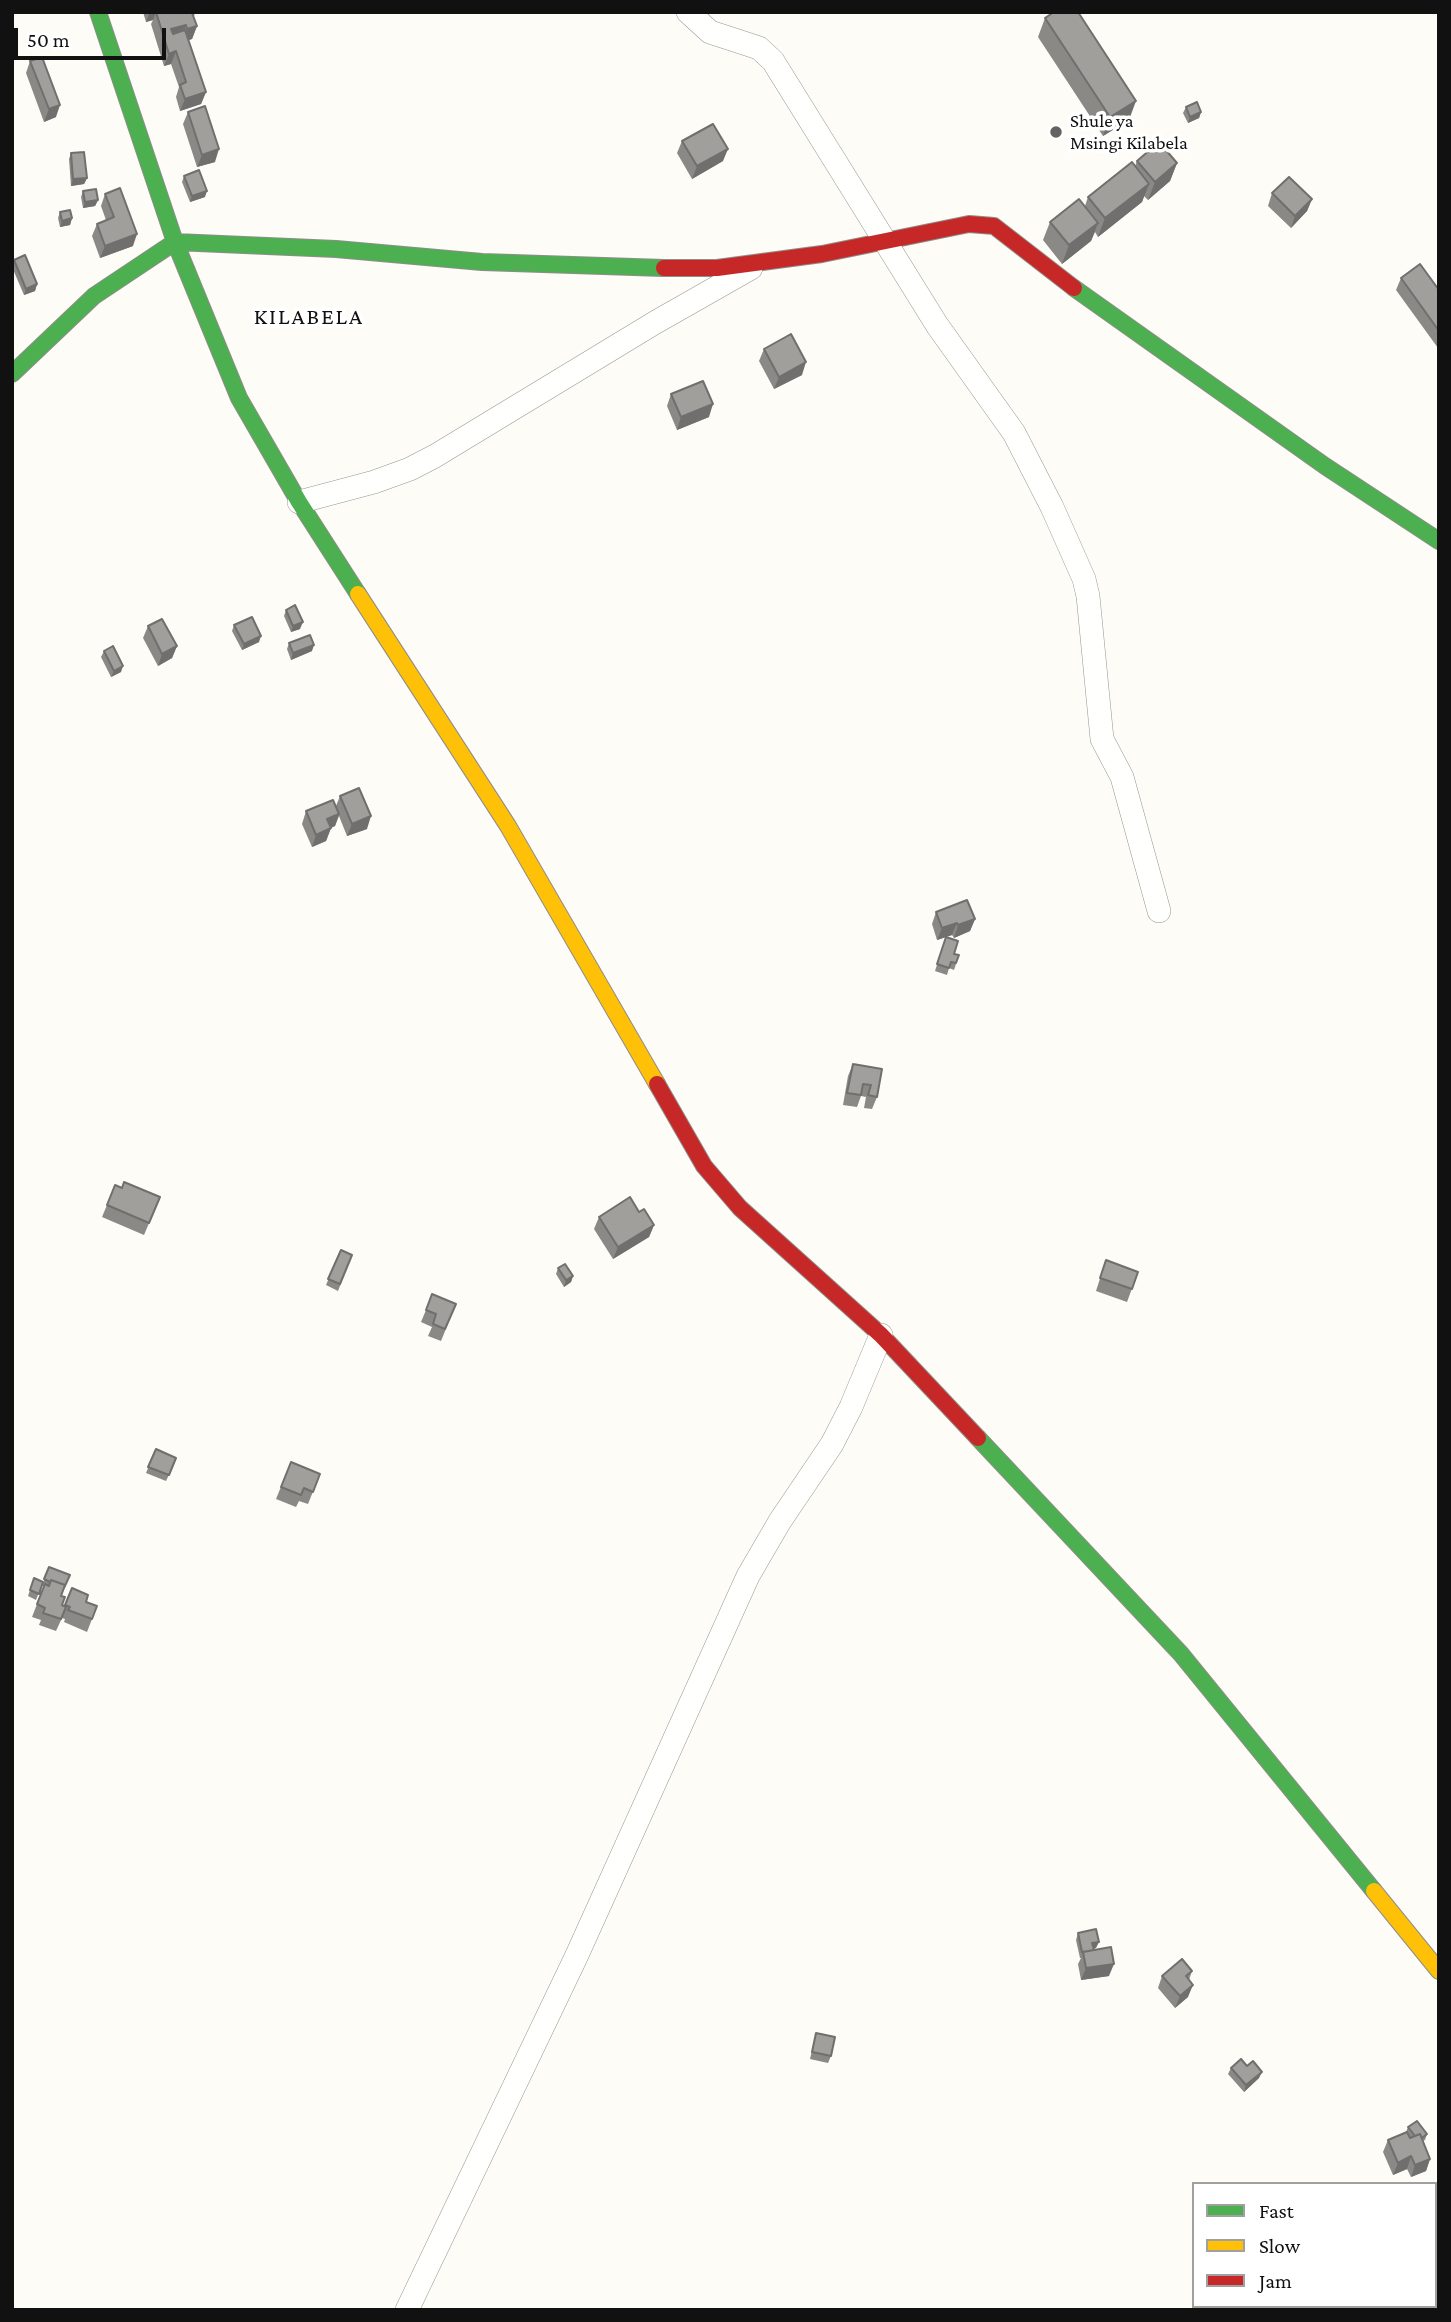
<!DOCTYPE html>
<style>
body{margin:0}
#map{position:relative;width:1451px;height:2322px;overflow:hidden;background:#fdfcf7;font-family:"Crimson Pro",serif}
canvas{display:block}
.frame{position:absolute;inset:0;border:14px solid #111;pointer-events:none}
.legend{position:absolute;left:1192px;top:2182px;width:245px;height:126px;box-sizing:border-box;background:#fff;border:2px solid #a0a0a0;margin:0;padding:9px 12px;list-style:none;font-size:21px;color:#111}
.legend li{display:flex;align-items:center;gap:14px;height:35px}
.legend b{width:35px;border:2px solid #a0a0a0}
.scale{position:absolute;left:14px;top:28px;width:152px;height:32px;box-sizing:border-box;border:4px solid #111;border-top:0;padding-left:9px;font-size:21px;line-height:24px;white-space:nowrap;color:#111;-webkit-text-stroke:5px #fff;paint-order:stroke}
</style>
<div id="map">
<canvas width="1451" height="2322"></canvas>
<div class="frame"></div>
<ul class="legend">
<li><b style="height:9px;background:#4caf50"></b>Fast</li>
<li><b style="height:9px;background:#ffc107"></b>Slow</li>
<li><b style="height:9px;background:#c62828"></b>Jam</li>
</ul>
<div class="scale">50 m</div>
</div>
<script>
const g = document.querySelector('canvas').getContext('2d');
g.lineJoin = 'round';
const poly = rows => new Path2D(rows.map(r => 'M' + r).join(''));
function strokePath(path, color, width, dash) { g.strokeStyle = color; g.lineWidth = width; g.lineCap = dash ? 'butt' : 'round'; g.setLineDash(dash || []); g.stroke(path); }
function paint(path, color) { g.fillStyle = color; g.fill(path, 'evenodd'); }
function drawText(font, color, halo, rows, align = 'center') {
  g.font = font + ' "Crimson Pro",serif'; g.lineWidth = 7; g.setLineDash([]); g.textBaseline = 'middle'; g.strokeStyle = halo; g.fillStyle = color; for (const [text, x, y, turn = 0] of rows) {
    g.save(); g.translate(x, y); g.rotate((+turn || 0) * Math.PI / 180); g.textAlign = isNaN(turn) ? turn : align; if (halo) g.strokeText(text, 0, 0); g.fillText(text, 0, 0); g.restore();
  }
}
const street = poly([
 [688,12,710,32,759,48,773,61,937,325,1014,433,1052,507,1084,579,1088,596,1102,739,1122,777,1159,911],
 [299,502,374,482,410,469,435,456,656,322,751,268],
 [407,2310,577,1955,748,1576,780,1521,832,1444,851,1407,881,1335]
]);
const fast = poly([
 [98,12,175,242,239,398,299,502,358,594],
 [1074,288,1325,466,1439,541],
 [12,374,94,296,175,242,336,249,482,262,664,268],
 [978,1438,1181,1654,1374,1891]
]);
const slow = poly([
 [358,594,508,826,657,1084],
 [1374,1891,1439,1971]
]);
const jam = poly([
 [664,268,717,268,822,254,969,224,994,226,1074,288],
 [657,1084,704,1166,740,1208,881,1335,978,1438]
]);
const wall = poly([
 [143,12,195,12,194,17,197,26,192,39,188,40,206,92,201,104,180,111,176,97,179,87,171,64,164,66,151,24,153,20,146,22],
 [1045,18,1129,120,1103,136,1038,37],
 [30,61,56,117,44,122,26,73],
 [1186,107,1201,112,1199,118,1188,123,1183,113],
 [188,112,215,162,197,167,183,124],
 [682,141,723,161,692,179,677,153],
 [71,153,87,178,84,184,71,186,69,159],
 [1137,161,1177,163,1170,181,1148,200,1144,196,1142,202,1098,237,1095,232,1091,241,1062,264,1043,240,1050,222,1085,206,1088,197,1135,166],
 [184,176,205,197,190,202,182,182],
 [83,191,98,200,95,206,83,208,81,197],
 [1272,193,1312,199,1307,211,1291,228,1268,206],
 [105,194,133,246,100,258,92,236,97,224,106,220,101,206],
 [60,212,72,218,70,225,60,227,58,218],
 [14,260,37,284,35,291,24,295,12,267],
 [1401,278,1439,290,1439,347,1438,348,1396,290],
 [764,349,802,375,774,389,759,361],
 [671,394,709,417,677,430,667,406],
 [286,610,300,629,291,632,284,616],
 [234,625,259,642,242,650,232,631],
 [148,626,177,646,172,658,158,666,143,638],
 [289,643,312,651,291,660,287,649],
 [104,651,121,672,111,677,101,657],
 [340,796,367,829,347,836,339,816,335,826,331,828,326,841,312,847,302,824,306,811,336,806],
 [936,912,975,919,970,931,954,938,952,935,946,937,954,954,959,955,954,970,949,968,947,975,935,971,946,937,937,940,932,924],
 [853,1064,882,1069,877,1097,872,1109,864,1108,866,1097,861,1096,857,1107,843,1105,848,1076],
 [107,1205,155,1209,144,1235,102,1217],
 [599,1217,654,1225,649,1237,613,1259,594,1229],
 [341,1250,352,1255,338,1291,326,1285],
 [1106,1260,1138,1272,1127,1302,1096,1291],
 [558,1268,573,1276,571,1282,564,1287,556,1274],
 [456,1304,441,1341,428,1336,432,1327,421,1322,426,1310],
 [156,1449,174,1464,166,1481,146,1473],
 [291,1462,320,1474,308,1504,299,1501,296,1507,276,1499],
 [49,1567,70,1575,61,1596,62,1605,65,1606,72,1588,86,1602,97,1606,87,1632,64,1622,65,1619,62,1618,56,1631,39,1625,41,1620,32,1617,44,1586,42,1586],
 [34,1578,43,1582,36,1600,28,1596],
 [1078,1933,1096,1948,1093,1949,1109,1976,1081,1980,1078,1964,1081,1958,1080,1958,1076,1940],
 [1192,1971,1189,1980,1188,1997,1175,2008,1158,1988,1162,1976],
 [816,2033,831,2056,828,2063,810,2059],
 [1247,2066,1259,2078,1244,2092,1228,2074,1231,2068],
 [1408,2127,1427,2134,1425,2140,1423,2141,1430,2159,1426,2171,1411,2177,1407,2169,1393,2175,1383,2152,1388,2140,1406,2132]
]);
const shadedWall = poly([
 [150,12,156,12,153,20,146,22],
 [186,25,182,37,167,41,171,29],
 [197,26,192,39,183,42,187,29],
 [176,51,171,64,164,66,169,54],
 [206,92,201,104,180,111,185,99],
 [1136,101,1129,120,1103,136,1110,117],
 [60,105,56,117,44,122,49,109],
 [1201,112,1199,118,1188,123,1190,117],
 [219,149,215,162,197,167,202,155],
 [728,149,723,161,692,179,697,166],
 [1177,163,1170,181,1148,200,1155,182],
 [87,178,84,184,71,186,73,179],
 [1149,184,1142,202,1098,237,1105,218],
 [207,191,205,197,190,202,192,196],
 [1312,199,1307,211,1291,228,1295,216],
 [98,200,95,206,83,208,85,202],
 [72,218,70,225,60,227,62,221],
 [1098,223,1091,241,1062,264,1069,245],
 [137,234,133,246,100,258,105,246],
 [37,284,35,291,24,295,26,289],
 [806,362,802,375,774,389,779,377],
 [713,404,709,417,677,430,681,417],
 [303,622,300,629,291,632,293,626],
 [261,636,259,642,242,650,244,644],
 [314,645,312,651,291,660,293,653],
 [177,646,172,658,158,666,162,654],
 [123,666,121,672,111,677,114,671],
 [339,814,335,826,322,831,327,819],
 [371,816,367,829,347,836,352,824],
 [331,828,326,841,312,847,316,835],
 [975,919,970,931,954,938,958,925],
 [957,923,952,935,937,940,942,928],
 [654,1225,649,1237,613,1259,618,1247],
 [573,1276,571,1282,564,1287,566,1280],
 [1099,1942,1096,1948,1090,1949,1092,1943],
 [1114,1964,1109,1976,1081,1980,1086,1968],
 [1193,1985,1188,1997,1175,2008,1180,1996],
 [1262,2072,1259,2078,1244,2092,1246,2085],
 [1411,2156,1407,2169,1393,2175,1398,2163],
 [1430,2159,1426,2171,1411,2177,1415,2165]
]);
const building = poly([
 [156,12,195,12,192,13,197,26,187,29,186,25,171,29,173,34,185,30,206,92,185,99,180,85,186,82,176,51,169,54,156,12],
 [1054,12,1078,12,1136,101,1110,117,1045,18,1054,12],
 [42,57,60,105,49,109,30,61,42,57],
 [1197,102,1201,112,1190,117,1186,107,1197,102],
 [205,106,219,149,202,155,188,112,205,106],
 [713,124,728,149,697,166,682,141,713,124],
 [1159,142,1177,163,1155,182,1137,161,1159,142],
 [84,152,87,178,73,179,71,153,84,152],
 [1132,162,1149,184,1105,218,1088,197,1132,162],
 [199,170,207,191,192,196,184,176,199,170],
 [1289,177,1312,199,1295,216,1272,193,1289,177],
 [120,188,137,234,105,246,97,224,114,217,105,194,120,188],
 [96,189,98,200,85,202,83,191,96,189],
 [1079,199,1098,223,1069,245,1050,222,1079,199],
 [70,210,72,218,62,221,60,212,70,210],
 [25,255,37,284,26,289,14,260,25,255],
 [1420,264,1439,290,1439,331,1401,278,1420,264],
 [791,334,806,362,779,377,764,349,791,334],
 [703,381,713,404,681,417,671,394,703,381],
 [295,605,303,622,293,626,286,610,295,605],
 [252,617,261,636,244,644,234,625,252,617],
 [162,619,177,646,162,654,148,626,162,619],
 [310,635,314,645,293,653,289,643,310,635],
 [113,646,123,666,114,671,104,651,113,646],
 [359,788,371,816,352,824,340,796,359,788],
 [333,800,339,814,327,819,331,828,316,835,306,811,333,800],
 [967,900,975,919,958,925,957,923,942,928,936,912,967,900],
 [946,937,958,941,954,954,959,955,956,963,951,962,949,968,937,964,946,937],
 [853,1064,882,1069,877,1097,868,1095,871,1085,863,1084,861,1095,847,1093,853,1064],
 [124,1182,160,1197,149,1223,107,1205,115,1185,122,1188,124,1182],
 [630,1197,639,1212,644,1209,654,1225,618,1247,599,1217,630,1197],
 [341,1250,352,1255,340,1284,328,1279,341,1250],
 [1106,1260,1138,1272,1132,1289,1100,1278,1106,1260],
 [565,1264,573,1276,566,1280,558,1268,565,1264],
 [432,1294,456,1304,445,1329,433,1324,436,1314,426,1310,432,1294],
 [156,1449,176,1458,169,1475,148,1467,156,1449],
 [291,1462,320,1474,313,1492,304,1488,301,1495,281,1487,291,1462],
 [49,1567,70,1575,64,1588,65,1585,51,1580,50,1582,44,1579,49,1567],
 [34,1578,43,1582,39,1594,30,1590,34,1578],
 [51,1580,65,1585,61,1596,65,1597,62,1605,66,1607,61,1619,43,1613,45,1608,37,1604,45,1584,49,1586,51,1580],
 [72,1588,88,1595,86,1602,97,1606,92,1619,68,1610,70,1607,65,1605,72,1588],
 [1096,1929,1099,1942,1092,1943,1094,1950,1082,1952,1078,1933,1096,1929],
 [1111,1947,1114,1964,1086,1968,1083,1952,1111,1947],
 [1182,1959,1192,1971,1186,1976,1193,1985,1180,1996,1162,1976,1182,1959],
 [816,2033,835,2037,831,2056,812,2052,816,2033],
 [1241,2059,1247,2066,1253,2061,1262,2072,1246,2085,1231,2068,1241,2059],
 [1417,2121,1427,2134,1422,2138,1420,2134,1415,2136,1408,2127,1417,2121],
 [1407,2132,1410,2138,1420,2134,1430,2159,1415,2165,1411,2156,1398,2163,1388,2140,1407,2132],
 [1407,2307,1408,2310,1397,2310,1407,2307]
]);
const markers = [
 [1056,132,7,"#646362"]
];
const poiNames = [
 ["Shule ya",1070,121],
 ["Msingi Kilabela",1070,143]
];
const quarterNames = [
 ["KILABELA",309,317]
];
strokePath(street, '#979795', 24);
strokePath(fast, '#8e8d8b', 18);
strokePath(slow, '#8e8d8b', 18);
strokePath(jam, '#8e8d8b', 18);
strokePath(street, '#fffffe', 23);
strokePath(fast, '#4caf50', 16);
strokePath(slow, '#ffc107', 16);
strokePath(jam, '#c62828', 16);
paint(wall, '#8a8986');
paint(shadedWall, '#716f6d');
paint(building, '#a19f9c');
strokePath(building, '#716f6d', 2);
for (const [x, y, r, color] of markers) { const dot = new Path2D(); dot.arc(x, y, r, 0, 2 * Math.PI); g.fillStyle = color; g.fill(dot); strokePath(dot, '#fff', 2.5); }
drawText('19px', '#111', '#fff', poiNames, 'left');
g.letterSpacing = '2px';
drawText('23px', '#111', '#fff', quarterNames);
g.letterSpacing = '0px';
</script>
